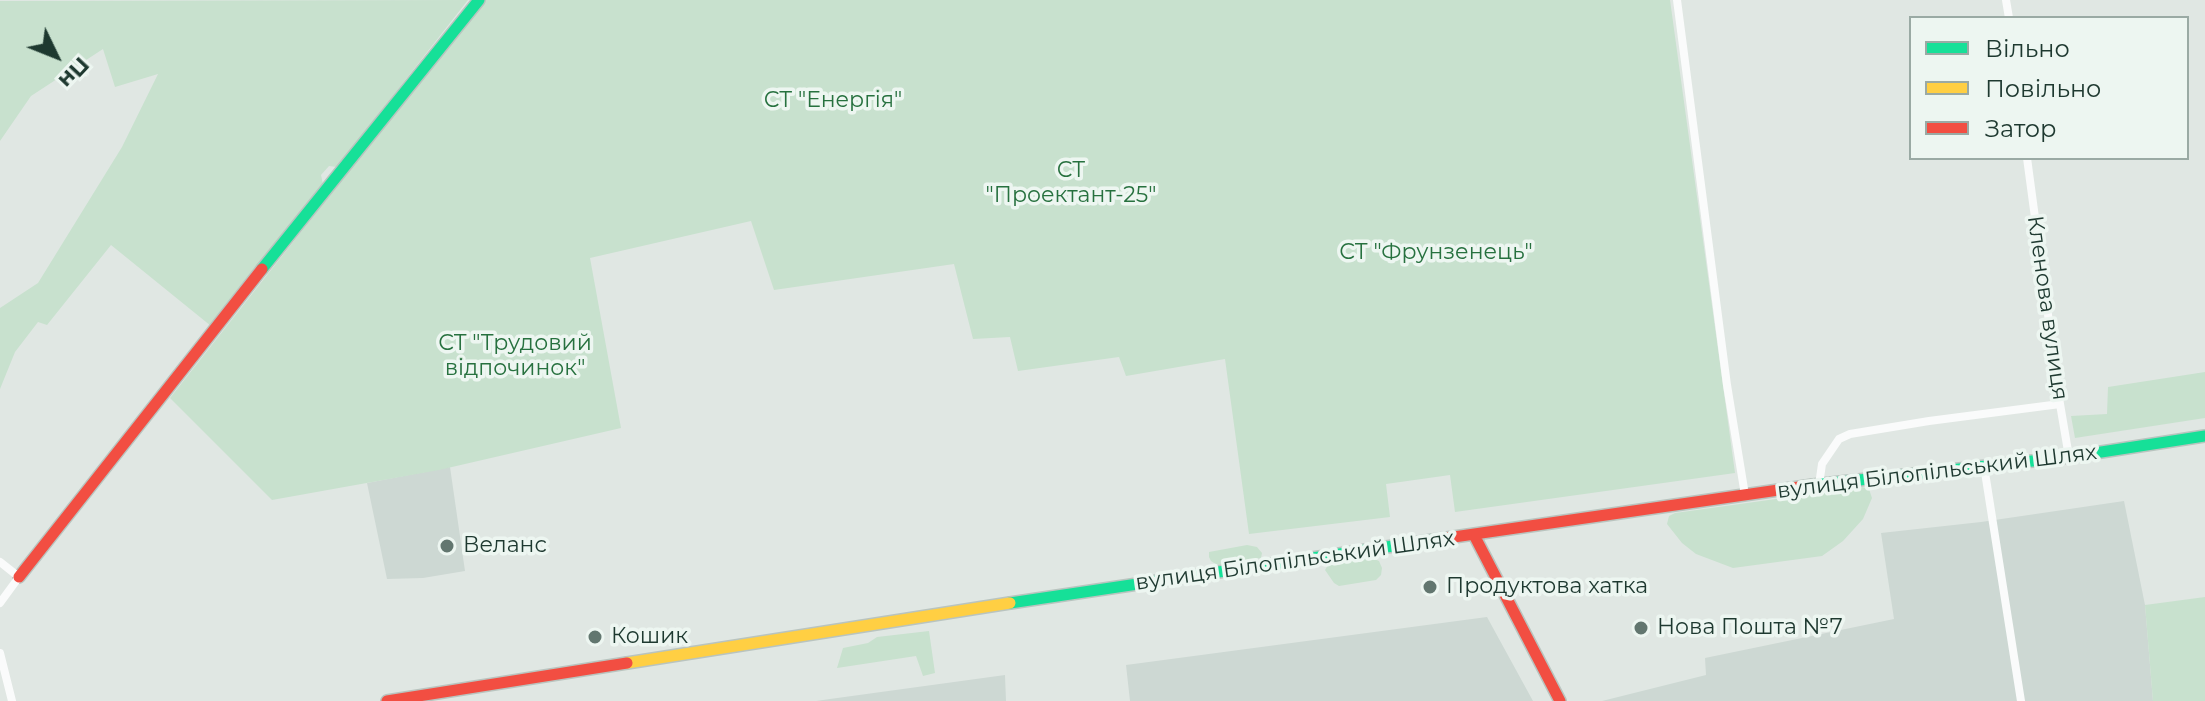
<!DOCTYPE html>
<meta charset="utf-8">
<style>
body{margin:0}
#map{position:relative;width:2205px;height:701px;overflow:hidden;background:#e0e7e3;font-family:Montserrat,sans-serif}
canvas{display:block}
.legend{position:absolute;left:1909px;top:16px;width:280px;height:144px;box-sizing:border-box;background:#edf6f1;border:2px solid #9aaaa4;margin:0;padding:10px 14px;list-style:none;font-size:24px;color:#1e3930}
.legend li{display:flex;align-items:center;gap:16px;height:40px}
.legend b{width:40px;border:2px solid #9aaaa4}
.north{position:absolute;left:16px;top:16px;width:80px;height:80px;-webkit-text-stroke:6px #edf6f1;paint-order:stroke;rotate:133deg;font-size:22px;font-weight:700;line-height:32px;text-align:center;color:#1e3930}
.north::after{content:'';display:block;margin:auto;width:28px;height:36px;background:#1e3930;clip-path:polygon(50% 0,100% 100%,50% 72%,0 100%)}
</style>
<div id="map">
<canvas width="2205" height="701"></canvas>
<ul class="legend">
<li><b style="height:10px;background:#16e098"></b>Вільно</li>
<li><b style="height:10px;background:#ffcf43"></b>Повільно</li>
<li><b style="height:10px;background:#f24e42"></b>Затор</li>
</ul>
<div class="north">Пн</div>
</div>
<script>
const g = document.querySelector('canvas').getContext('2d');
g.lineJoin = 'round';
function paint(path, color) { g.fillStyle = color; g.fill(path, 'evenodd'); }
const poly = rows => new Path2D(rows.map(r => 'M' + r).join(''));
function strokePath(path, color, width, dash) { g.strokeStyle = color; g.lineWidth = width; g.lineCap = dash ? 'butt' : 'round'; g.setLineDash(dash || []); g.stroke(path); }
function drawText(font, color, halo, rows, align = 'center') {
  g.font = font + ' Montserrat,sans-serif'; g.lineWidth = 7; g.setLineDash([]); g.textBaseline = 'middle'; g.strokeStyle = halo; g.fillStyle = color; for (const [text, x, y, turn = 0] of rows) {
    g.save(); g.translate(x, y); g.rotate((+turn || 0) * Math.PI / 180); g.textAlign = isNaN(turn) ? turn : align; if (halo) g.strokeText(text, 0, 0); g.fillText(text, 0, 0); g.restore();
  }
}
const built = poly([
 [450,467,465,571,423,578,387,579,367,483],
 [2124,501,2145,605,2153,701,1602,701,1706,675,1705,658,1894,619,1881,533,1981,522],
 [1487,617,1533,701,1130,701,1126,665],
 [1005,675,1006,701,816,701,830,699]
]);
const green = poly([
 [468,0,337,167,329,166,321,175,323,184,211,326,111,245,47,325,38,322,15,352,0,389,0,308,38,283,122,147,158,74,115,87,103,49,31,96,0,141,0,1],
 [484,0,1670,0,1735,473,1455,512,1450,475,1386,484,1390,517,1249,534,1225,359,1126,376,1119,357,1018,371,1010,337,973,339,954,264,774,290,751,221,590,258,621,428,439,470,272,500,170,398],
 [2205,372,2205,418,2075,438,2071,416,2107,414,2108,387],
 [1862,487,1869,489,1872,498,1863,519,1843,541,1822,556,1733,568,1696,554,1682,543,1667,524,1669,516,1675,513],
 [1247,545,1257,547,1262,553,1261,558,1217,565,1211,561,1209,557,1209,552],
 [1372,558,1379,561,1382,568,1381,575,1376,580,1339,586,1334,583,1325,570,1328,565],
 [2205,597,2205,701,2153,701,2145,605],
 [929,631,935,673,923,676,916,656,837,668,843,648,868,643,877,637]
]);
const street = poly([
 [1677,0,1727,385,1745,495],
 [2006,0,2009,18],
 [2027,158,2060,404,2069,457],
 [1984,466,2021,701],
 [1822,484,1820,478,1822,464,1839,439,1850,434,1929,421,2060,404],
 [0,562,19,577,0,603],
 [0,653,12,701]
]);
const fast = poly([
 [262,269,479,0],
 [1813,485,2069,457,2205,436],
 [1010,603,1440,539]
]);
const slow = poly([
 [627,663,1010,603]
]);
const jam = poly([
 [1474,535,1560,701],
 [1440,539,1813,485],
 [19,577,262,269],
 [387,701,627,663]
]);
const markers = [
 [447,546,8,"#62766f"],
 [1430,587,8,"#62766f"],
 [1641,628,8,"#62766f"],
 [595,637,8,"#62766f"]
];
const parkNames = [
 ["СТ \"Енергія\"",833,101],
 ["СТ",1071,171],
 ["\"Проектант-25\"",1071,196],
 ["СТ \"Фрунзенець\"",1436,253],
 ["СТ \"Трудовий",515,344],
 ["відпочинок\"",515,369]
];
const streetNames = [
 ["Кленова вулиця",2047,308,82],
 ["вулиця Білопільський Шлях",1937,472,-7],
 ["вулиця Білопільський Шлях",1295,561,-8]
];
const poiNames = [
 ["Веланс",463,546],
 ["Продуктова хатка",1446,587],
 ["Нова Пошта №7",1657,628],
 ["Кошик",611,637]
];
paint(built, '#cdd8d3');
paint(green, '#c8e1ce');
strokePath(fast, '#b9c4bf', 14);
strokePath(slow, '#b9c4bf', 14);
strokePath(jam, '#b9c4bf', 14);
strokePath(street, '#fafbfb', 8);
strokePath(fast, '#16e098', 11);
strokePath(slow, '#ffcf43', 11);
strokePath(jam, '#f24e42', 11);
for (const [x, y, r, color] of markers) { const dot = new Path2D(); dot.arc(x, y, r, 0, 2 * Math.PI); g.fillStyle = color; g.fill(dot); strokePath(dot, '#edf6f1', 3); }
drawText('22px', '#27713f', '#edf6f1', parkNames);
drawText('22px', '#1e3930', '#edf6f1', streetNames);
drawText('22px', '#1e3930', '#edf6f1', poiNames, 'left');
</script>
